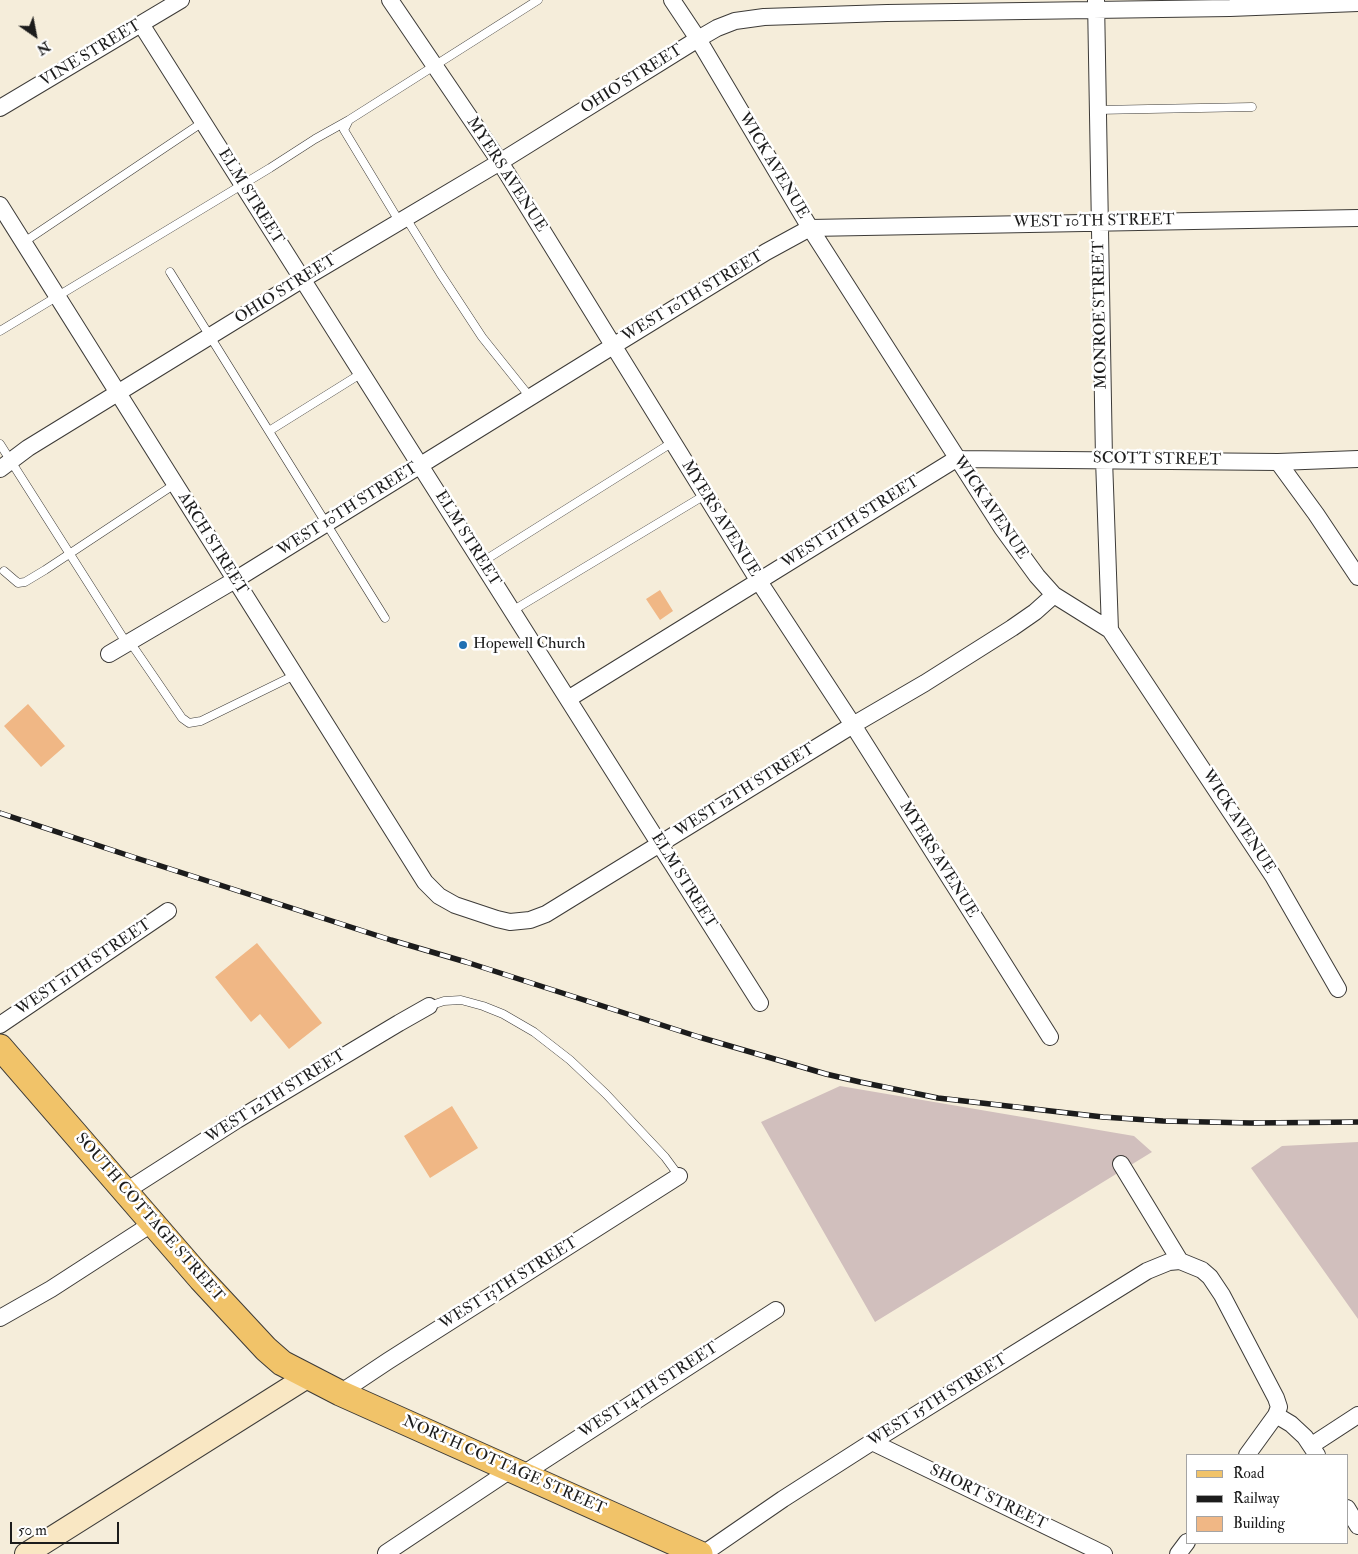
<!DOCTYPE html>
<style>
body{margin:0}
#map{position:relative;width:1358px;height:1554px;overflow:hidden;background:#f5edda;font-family:"IM FELL Double Pica",serif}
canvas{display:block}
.legend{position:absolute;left:1186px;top:1454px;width:162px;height:90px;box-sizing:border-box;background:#fff;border:1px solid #a4a4a4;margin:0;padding:6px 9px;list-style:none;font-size:15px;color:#1c1c1c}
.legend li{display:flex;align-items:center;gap:10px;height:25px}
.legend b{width:25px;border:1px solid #a4a4a4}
.north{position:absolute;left:10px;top:10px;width:50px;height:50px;-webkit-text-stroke:4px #fff;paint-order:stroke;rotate:147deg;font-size:14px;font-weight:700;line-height:20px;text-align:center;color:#1c1c1c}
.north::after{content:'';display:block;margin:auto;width:18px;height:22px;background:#1c1c1c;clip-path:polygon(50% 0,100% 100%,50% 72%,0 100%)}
.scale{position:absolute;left:10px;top:1522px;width:109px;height:22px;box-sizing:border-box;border:2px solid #1c1c1c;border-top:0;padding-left:6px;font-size:15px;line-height:18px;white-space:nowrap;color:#1c1c1c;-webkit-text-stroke:4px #fff;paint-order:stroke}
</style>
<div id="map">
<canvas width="1358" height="1554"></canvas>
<ul class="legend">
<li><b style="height:6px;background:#f1c369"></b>Road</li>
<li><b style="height:6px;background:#1c1c1c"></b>Railway</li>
<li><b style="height:14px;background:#f0b785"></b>Building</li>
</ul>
<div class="north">N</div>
<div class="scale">50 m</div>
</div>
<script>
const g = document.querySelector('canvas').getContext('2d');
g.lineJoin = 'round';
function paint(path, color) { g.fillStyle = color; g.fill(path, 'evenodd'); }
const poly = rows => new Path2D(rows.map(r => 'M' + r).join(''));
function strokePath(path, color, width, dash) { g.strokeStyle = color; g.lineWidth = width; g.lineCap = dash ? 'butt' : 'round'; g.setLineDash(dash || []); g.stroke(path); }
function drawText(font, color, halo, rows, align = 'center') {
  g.font = font + ' "IM FELL Double Pica",serif'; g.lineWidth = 5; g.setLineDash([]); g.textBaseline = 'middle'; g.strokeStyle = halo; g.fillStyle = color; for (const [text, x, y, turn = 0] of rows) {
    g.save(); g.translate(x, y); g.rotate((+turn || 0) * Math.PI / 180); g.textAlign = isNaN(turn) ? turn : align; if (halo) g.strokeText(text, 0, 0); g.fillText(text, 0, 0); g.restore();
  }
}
const industrial = poly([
 [840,1086,1134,1136,1152,1152,875,1322,761,1122],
 [1358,1142,1358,1319,1251,1168,1282,1146]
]);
const building = poly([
 [660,590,673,611,660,620,646,599],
 [28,704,65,746,41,767,4,726],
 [257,943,322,1023,289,1049,260,1014,251,1022,215,977],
 [452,1106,478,1148,430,1178,404,1136]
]);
const service = poly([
 [1097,110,1252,107],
 [406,218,440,273,482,337,530,397],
 [399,221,344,130,349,120,538,0],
 [24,242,203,122],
 [170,272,385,618],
 [0,331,270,168,315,139,349,120],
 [269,431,362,373],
 [0,444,127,644],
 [482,562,673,442],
 [4,571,18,583,25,582,45,570,175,484],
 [512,611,705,495],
 [130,642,182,718,189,723,201,721,295,675],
 [429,1006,444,1001,461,1000,483,1006,503,1014,534,1032,570,1060,606,1094,665,1157,679,1176]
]);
const minor = poly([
 [390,0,500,162,758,580,853,725,1050,1037],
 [672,0,698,39,810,228,1002,528,1037,576,1054,595,1110,630,1273,876,1338,989],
 [1096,0,1104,459,1110,630],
 [141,24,760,1003],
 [0,108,181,0],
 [0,205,425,882,439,896,455,905,497,919,510,922,530,920,546,914,853,725,925,683,1012,628,1035,612,1054,595],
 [1278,462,1316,514,1358,577],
 [0,469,28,448,303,279,500,162,698,39,717,28,735,21,764,17,887,13,1230,8,1358,3],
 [109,654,235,580,613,346,766,252,810,228,1358,218],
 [568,699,956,459,1278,462,1358,459],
 [0,1025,168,911],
 [1121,1164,1180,1261,1202,1270,1210,1277,1222,1295,1276,1398,1279,1407,1276,1415,1247,1455],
 [126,1191,237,1120,399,1023,429,1006],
 [0,1318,51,1289,153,1223],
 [340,1393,388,1361,679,1176],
 [1276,1415,1291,1424,1305,1437,1317,1455],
 [872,1442,1104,1554],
 [1312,1445,1358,1415],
 [523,1474,776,1310],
 [1347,1508,1358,1526],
 [386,1553,512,1469],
 [703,1554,783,1499,872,1442,1147,1271,1169,1262,1180,1261],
 [1178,1554,1187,1542]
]);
const secondary = poly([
 [26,1554,307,1377]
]);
const primary = poly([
 [0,1047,201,1279,266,1349,282,1363,340,1393,700,1554]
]);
const rail = poly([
 [0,813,133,857,391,940,466,962,699,1037,826,1074,860,1082,938,1098,1103,1117,1163,1121,1251,1123,1358,1122]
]);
const markers = [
 [463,645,5,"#1f6fb2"]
];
const streetNames = [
 ["VINE STREET",91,54,-31],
 ["OHIO STREET",632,80,-32],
 ["WICK AVENUE",773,166,59],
 ["MYERS AVENUE",506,175,57],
 ["ELM STREET",250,197,58],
 ["WEST 10TH STREET",1094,222,-1],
 ["OHIO STREET",286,290,-32],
 ["WEST 10TH STREET",693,297,-31],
 ["MONROE STREET",1101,315,-91],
 ["SCOTT STREET",1157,460,1],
 ["WICK AVENUE",990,508,56],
 ["WEST 10TH STREET",348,510,-32],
 ["MYERS AVENUE",720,519,58],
 ["WEST 11TH STREET",851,523,-32],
 ["ELM STREET",467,539,58],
 ["ARCH STREET",212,544,58],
 ["WEST 12TH STREET",745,791,-32],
 ["WICK AVENUE",1238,822,57],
 ["MYERS AVENUE",938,860,58],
 ["ELM STREET",683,881,58],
 ["WEST 11TH STREET",84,968,-34],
 ["WEST 12TH STREET",276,1097,-32],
 ["SOUTH COTTAGE STREET",149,1218,49],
 ["WEST 13TH STREET",509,1284,-32],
 ["WEST 14TH STREET",649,1391,-33],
 ["WEST 15TH STREET",938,1401,-32],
 ["NORTH COTTAGE STREET",504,1466,24],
 ["SHORT STREET",988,1498,26]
];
const poiNames = [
 ["Hopewell Church",473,645]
];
paint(industrial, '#d1bfbd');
paint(building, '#f0b785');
strokePath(service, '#3d3b38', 9);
strokePath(minor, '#3d3b38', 18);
strokePath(secondary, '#3d3b38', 24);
strokePath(primary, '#3d3b38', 27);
strokePath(service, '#fff', 8);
strokePath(minor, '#fff', 16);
strokePath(secondary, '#f9e7c3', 22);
strokePath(primary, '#f1c369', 25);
strokePath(rail, '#1c1c1c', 5.5);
strokePath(rail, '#fff', 4, [11]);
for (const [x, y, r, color] of markers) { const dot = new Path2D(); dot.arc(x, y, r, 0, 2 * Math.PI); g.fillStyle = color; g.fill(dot); strokePath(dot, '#fff', 2); }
drawText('16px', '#1c1c1c', '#fff', streetNames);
drawText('16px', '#1c1c1c', '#fff', poiNames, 'left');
</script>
